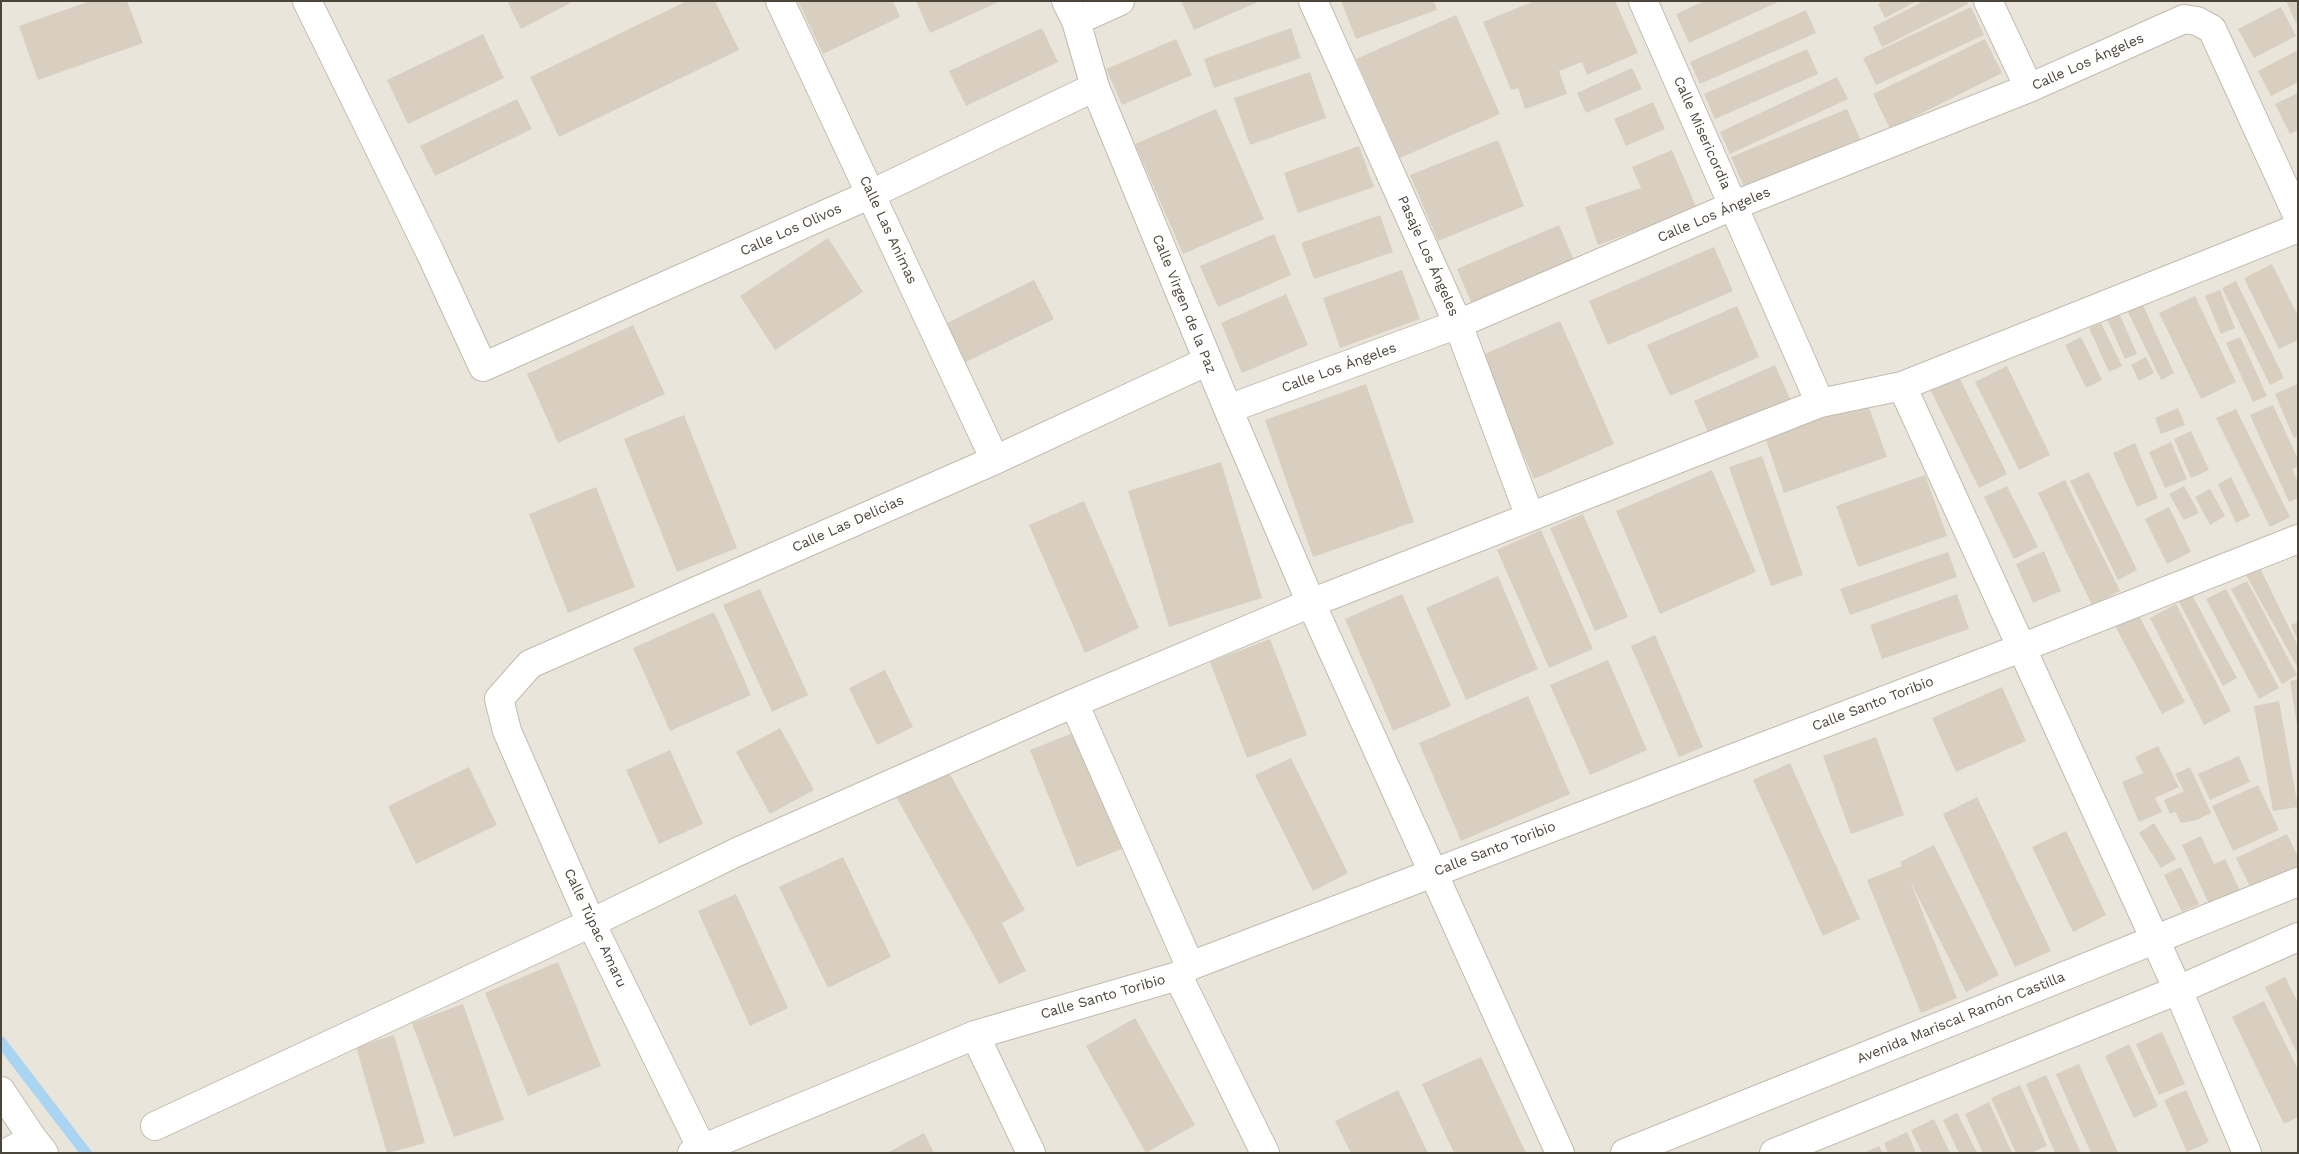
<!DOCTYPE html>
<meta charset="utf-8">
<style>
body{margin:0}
#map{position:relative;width:2299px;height:1154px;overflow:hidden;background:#f6f3ec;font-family:"Work Sans",sans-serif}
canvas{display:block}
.frame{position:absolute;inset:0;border:2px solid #4b4439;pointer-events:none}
</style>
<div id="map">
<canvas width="2299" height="1154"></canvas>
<div class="frame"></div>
</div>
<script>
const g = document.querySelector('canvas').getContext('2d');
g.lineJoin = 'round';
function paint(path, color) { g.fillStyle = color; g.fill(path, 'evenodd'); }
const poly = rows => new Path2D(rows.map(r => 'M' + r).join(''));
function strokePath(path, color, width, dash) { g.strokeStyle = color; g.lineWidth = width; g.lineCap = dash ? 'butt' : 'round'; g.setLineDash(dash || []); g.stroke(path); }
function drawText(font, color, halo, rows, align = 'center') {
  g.font = font + ' "Work Sans",sans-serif'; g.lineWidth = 5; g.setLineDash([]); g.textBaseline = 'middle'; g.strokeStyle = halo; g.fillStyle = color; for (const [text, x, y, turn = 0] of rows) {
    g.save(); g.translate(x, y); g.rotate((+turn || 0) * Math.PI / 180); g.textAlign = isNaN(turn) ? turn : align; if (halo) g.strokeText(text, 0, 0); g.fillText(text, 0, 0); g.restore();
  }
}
const residential = poly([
 [1,1,2298,1,2298,1153,1,1153]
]);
const stream = poly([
 [1,1042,86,1153]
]);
const building = poly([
 [90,1,127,1,143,43,38,80,19,26],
 [507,1,574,1,521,29],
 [687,1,715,1,739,50,559,137,530,77],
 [798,1,893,1,900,17,823,54],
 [916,1,1001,1,930,33],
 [1181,1,1260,1,1194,30],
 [1341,1,1434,1,1437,10,1356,39],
 [1534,1,1615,1,1638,53,1587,75,1582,62,1559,71,1567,94,1525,109,1518,88,1511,90,1483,22],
 [1704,1,1780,1,1689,43,1676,14],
 [1884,1,1917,1,1885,18,1878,4],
 [1924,1,1967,1,1968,4,1882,47,1873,27],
 [2286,1,2298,1,2298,22,2296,23],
 [1971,7,1984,35,1876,85,1863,58],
 [2281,7,2296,36,2254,58,2238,29],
 [1806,10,1816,33,1700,84,1690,62],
 [1456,15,1500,114,1400,158,1356,59],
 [1042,28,1058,62,966,106,949,71],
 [1291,28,1301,58,1214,88,1204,59],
 [483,34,504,78,408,124,387,80],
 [1176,39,1192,75,1122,105,1106,69],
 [1985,39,2002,73,1890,129,1873,94],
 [1807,49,1818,74,1715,119,1704,94],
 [2298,50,2298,82,2271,96,2258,71],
 [1632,68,1642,89,1586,113,1577,93],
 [1310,72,1326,118,1250,145,1234,98],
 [1837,77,1848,99,1730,154,1720,132],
 [2298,93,2298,130,2290,134,2275,104],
 [517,99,532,129,435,176,420,146],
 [1653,102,1665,129,1626,146,1614,119],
 [1216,109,1264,219,1183,254,1135,144],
 [1847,109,1860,139,1744,187,1731,157],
 [1498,140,1524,206,1438,241,1410,175],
 [1359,146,1374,187,1298,213,1284,173],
 [1672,150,1697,209,1598,245,1585,207,1641,188,1632,167],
 [1380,215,1393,252,1314,279,1301,243],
 [1559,225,1578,270,1476,314,1457,269],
 [1274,234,1291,275,1218,307,1200,266],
 [828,238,863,292,775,350,740,296],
 [1714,247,1733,291,1608,345,1589,301],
 [2272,264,2298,316,2298,340,2279,349,2244,278],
 [1402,270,1420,319,1340,348,1323,298],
 [1034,280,1054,319,960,365,941,326],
 [2236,281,2284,378,2270,385,2222,288],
 [2220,290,2235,328,2221,334,2205,296],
 [1286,294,1308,345,1242,373,1221,323],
 [2195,296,2236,382,2201,399,2159,313],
 [2142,303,2174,373,2161,380,2127,310],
 [1737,306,1759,357,1670,396,1647,345],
 [2119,313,2137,354,2125,359,2107,319],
 [1560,321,1614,444,1534,479,1480,356],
 [2101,323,2122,366,2109,372,2089,328],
 [633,325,665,394,558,443,527,374],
 [2081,337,2102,380,2086,388,2065,345],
 [2240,337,2267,396,2253,402,2226,343],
 [2146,357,2154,373,2139,381,2131,365],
 [1775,365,1790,399,1709,434,1694,401],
 [2007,366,2050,455,2019,470,1975,382],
 [1956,371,2007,474,1979,488,1928,385],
 [1366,384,1414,522,1313,557,1265,420],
 [2297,384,2298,436,2294,438,2275,394],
 [1867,402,1887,457,1784,493,1765,437],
 [2273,405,2298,459,2298,466,2292,469,2298,482,2298,498,2289,502,2250,415],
 [2178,408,2185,425,2161,434,2155,418],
 [2236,409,2290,517,2270,527,2216,418],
 [684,415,737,548,677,572,624,439],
 [2191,431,2209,470,2191,478,2174,439],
 [2171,442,2187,479,2165,488,2149,452],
 [2135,443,2158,498,2137,507,2113,453],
 [1762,456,1803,575,1771,586,1729,467],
 [1221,462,1262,598,1169,627,1128,491],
 [1712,470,1756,572,1660,614,1616,511],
 [2089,472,2137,570,2118,580,2070,481],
 [1925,475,1947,536,1858,567,1836,506],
 [2231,477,2250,516,2236,523,2218,484],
 [2065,480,2120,591,2092,605,2038,493],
 [2007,486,2038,547,2014,559,1984,497],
 [2184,486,2199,513,2184,520,2169,494],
 [596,487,635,587,568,613,529,514],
 [2210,489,2225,516,2210,525,2195,497],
 [1084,501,1139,628,1085,653,1029,525],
 [2169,507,2191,552,2167,564,2145,519],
 [1583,514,1628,617,1595,631,1550,528],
 [1541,530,1593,649,1549,668,1497,550],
 [2044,551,2061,591,2033,603,2016,564],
 [1948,552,1957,577,1850,615,1840,589],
 [2260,568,2298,646,2298,668,2246,575],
 [1498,576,1538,669,1466,700,1426,608],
 [2247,581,2297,675,2282,684,2231,589],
 [760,589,808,695,772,712,723,605],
 [2226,589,2279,688,2259,699,2206,599],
 [1402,594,1451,706,1393,731,1345,619],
 [1957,594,1969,629,1882,659,1870,625],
 [2192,595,2237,678,2223,686,2179,602],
 [2176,604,2231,711,2204,725,2150,618],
 [714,612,751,695,670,731,633,648],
 [2138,614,2185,702,2162,714,2115,626],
 [2298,622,2298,641,2291,625],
 [1655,635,1703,747,1679,757,1631,646],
 [1270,639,1307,735,1247,758,1210,662],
 [1608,660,1647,750,1590,775,1550,685],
 [885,670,913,727,877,745,849,688],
 [2298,679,2298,725,2297,725,2290,681],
 [2002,687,2026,741,1956,772,1932,718],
 [1528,696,1570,794,1461,841,1419,743],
 [2279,701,2298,807,2273,811,2254,706],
 [780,728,814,790,770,814,736,752],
 [1076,732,1124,848,1077,867,1030,750],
 [1876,737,1904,815,1851,834,1823,756],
 [2158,746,2179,787,2155,798,2162,812,2139,822,2122,782,2143,773,2135,757],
 [670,750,703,824,659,844,626,770],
 [2239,756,2250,782,2210,800,2198,774],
 [1291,758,1348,873,1313,891,1255,775],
 [1790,763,1860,919,1823,936,1753,780],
 [945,765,1025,910,1002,923,1026,971,999,984,975,938,894,793],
 [469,767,497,825,416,864,388,806],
 [2190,767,2211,813,2197,820,2181,823,2175,812,2170,814,2164,800,2184,791,2175,774],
 [2258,785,2279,830,2233,851,2212,806],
 [1977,797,2051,951,2015,967,1943,814],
 [2154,823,2176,859,2161,868,2139,833],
 [2066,831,2106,915,2073,932,2032,847],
 [2287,834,2298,857,2298,870,2252,891,2236,858],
 [2201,836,2214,864,2225,859,2240,891,2209,904,2182,845],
 [1934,845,1999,975,1966,992,1910,881,1957,998,1921,1013,1867,880,1902,866,1900,862],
 [843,857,891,957,828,988,779,887],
 [2181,867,2199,904,2182,912,2164,875],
 [736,894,788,1008,750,1026,698,911],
 [558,962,601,1066,528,1096,485,993],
 [2285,977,2298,1003,2298,1055,2265,987],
 [2264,1001,2298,1069,2298,1117,2284,1124,2232,1017],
 [463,1004,504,1120,454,1137,412,1023],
 [1135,1018,1195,1125,1146,1153,1086,1046],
 [2162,1032,2185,1084,2159,1095,2136,1044],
 [394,1035,425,1143,387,1153,356,1047],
 [2129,1044,2158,1106,2134,1118,2105,1056],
 [1481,1057,1526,1153,1454,1153,1422,1084],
 [2079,1064,2118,1153,2091,1153,2056,1074],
 [2046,1075,2080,1151,2076,1153,2055,1153,2026,1084],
 [2020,1085,2047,1146,2031,1153,2016,1153,1991,1098],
 [1398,1090,1428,1153,1351,1153,1335,1121],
 [2186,1090,2209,1142,2187,1152,2164,1100],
 [1989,1102,2012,1153,1983,1153,1965,1114],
 [1957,1113,1977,1153,1959,1153,1943,1120],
 [1934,1119,1950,1153,1922,1153,1911,1130],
 [1907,1132,1916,1153,1888,1153,1884,1143],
 [924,1133,934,1153,887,1153],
 [1879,1146,1883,1153,1864,1153]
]);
const minor = poly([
 [307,1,430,252,483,367,871,194,1095,87],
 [780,1,995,460],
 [1066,1,1076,21,1095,87,1228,409,1311,603,1560,1153],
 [1313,1,1458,324,1530,517],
 [1643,1,1820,403],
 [1988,1,2029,88],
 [1076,21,1120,1],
 [1902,386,2178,990,2247,1153],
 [1228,409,1458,324,1735,205,2029,88,2184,19,2197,21,2212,29,2298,217],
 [1074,703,1190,966],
 [1178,976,1265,1153],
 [975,1035,1031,1153],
 [1,1091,33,1139,44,1153],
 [155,1126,591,923,737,852,1074,703,1311,603,1820,403,1902,386,2298,228],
 [6,1153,33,1139],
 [692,1153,975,1035,1178,976,1190,966,2021,648,2298,539],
 [704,1153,591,923,507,731,499,699,530,664,995,460,1208,361],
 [1625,1153,2298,882],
 [1774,1153,2178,990,2298,937]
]);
const streetNames = [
 ["Calle Los Ángeles",2088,62,-24],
 ["Calle Misericordia",1702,133,66],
 ["Calle Los Ángeles",1714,215,-23],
 ["Calle Los Olivos",791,230,-24],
 ["Calle Las Animas",888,230,65],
 ["Pasaje Los Ángeles",1428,256,66],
 ["Calle Virgen de la Paz",1184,304,68],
 ["Calle Los Ángeles",1339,368,-20],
 ["Calle Las Delicias",848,524,-24],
 ["Calle Santo Toribio",1873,704,-21],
 ["Calle Santo Toribio",1495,849,-21],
 ["Calle Túpac Amaru",595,928,65],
 ["Calle Santo Toribio",1103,997,-16],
 ["Avenida Mariscal Ramón Castilla",1961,1018,-22]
];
paint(residential, '#eae5da');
strokePath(stream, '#a9d4f2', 11);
paint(building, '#d8cfc1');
strokePath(minor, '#c2bbae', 30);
strokePath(minor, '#fff', 28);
drawText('14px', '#4b4439', '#fff', streetNames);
</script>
